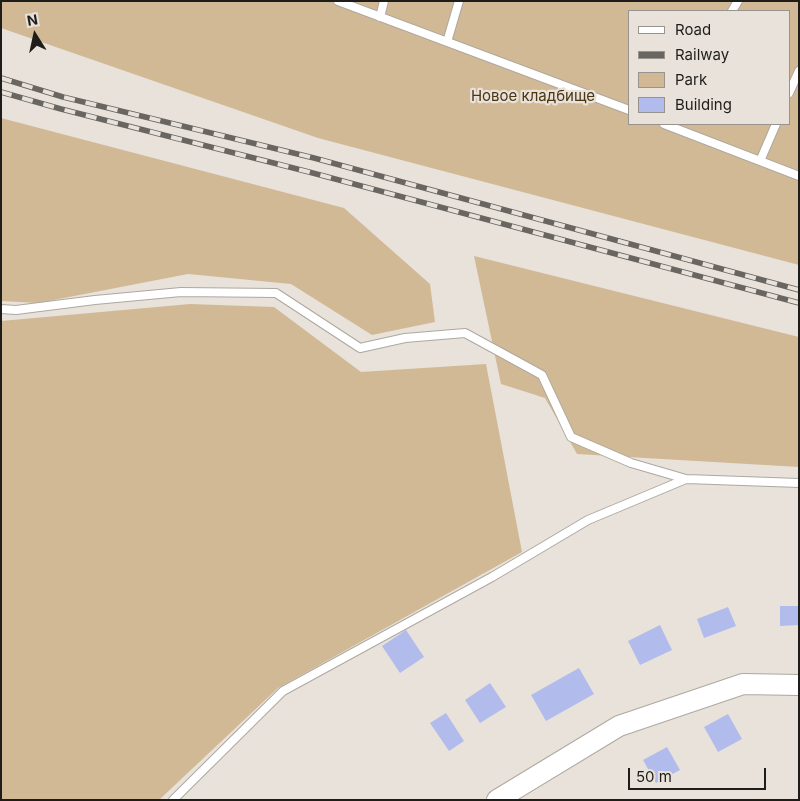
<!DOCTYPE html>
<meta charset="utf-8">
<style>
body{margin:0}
#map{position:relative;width:800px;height:801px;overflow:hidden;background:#e8e2da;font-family:Inter,sans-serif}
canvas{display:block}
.frame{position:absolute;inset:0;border:2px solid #1f1d1a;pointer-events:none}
.legend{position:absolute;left:628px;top:10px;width:162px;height:115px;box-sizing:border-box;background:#e8e2da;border:1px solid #98938d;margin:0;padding:6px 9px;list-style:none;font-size:15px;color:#1f1d1a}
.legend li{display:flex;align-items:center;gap:10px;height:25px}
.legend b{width:25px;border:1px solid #98938d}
.north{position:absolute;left:10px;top:10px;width:50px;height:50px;-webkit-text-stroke:4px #e8e2da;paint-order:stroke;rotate:350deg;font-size:14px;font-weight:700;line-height:20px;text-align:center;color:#1f1d1a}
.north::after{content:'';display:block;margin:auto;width:18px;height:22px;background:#1f1d1a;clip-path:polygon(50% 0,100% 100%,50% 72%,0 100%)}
.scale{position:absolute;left:628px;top:768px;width:138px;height:22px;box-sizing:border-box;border:2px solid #1f1d1a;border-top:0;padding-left:6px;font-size:15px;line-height:18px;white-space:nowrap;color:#1f1d1a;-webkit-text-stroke:4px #e8e2da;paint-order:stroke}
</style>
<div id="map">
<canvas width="800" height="801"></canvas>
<div class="frame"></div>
<ul class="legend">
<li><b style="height:6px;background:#fff"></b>Road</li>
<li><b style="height:6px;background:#696561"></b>Railway</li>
<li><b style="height:14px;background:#d1b995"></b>Park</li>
<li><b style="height:14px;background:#b1bcec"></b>Building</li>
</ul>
<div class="north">N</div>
<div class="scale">50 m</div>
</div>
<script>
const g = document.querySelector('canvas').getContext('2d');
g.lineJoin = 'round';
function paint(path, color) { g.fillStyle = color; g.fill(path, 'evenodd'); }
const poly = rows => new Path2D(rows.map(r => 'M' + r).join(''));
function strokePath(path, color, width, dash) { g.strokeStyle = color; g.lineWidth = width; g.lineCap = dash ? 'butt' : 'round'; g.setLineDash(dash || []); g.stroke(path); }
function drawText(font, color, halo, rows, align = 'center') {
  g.font = font + ' Inter,sans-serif'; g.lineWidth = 4.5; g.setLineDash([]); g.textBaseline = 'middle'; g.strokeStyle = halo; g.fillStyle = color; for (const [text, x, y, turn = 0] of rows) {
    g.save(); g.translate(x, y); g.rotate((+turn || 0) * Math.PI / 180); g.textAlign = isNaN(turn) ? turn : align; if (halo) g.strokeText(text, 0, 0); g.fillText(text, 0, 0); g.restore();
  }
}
const green = poly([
 [1,1,799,1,799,265,318,138,1,28],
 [629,11,789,11,789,124,629,124],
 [1,118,344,208,430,284,435,322,372,335,291,284,188,274,38,303,1,301],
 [474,256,799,337,799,467,577,454,545,398,501,384],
 [190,304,274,307,361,372,486,364,522,552,278,688,159,800,1,800,1,321]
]);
const building = poly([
 [780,606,799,606,799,625,780,626],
 [728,607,736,626,704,638,697,619],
 [660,625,672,650,640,665,628,641],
 [406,630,424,657,400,673,382,646],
 [579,668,594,694,546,721,531,695],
 [490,683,506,707,480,723,465,700],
 [446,713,464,741,449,751,430,723],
 [728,714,742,739,718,752,704,727],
 [667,747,680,770,656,783,643,760]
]);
const lane = poly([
 [338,1,629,110],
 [732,11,738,1],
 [380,17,384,1],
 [447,42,459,1],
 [789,93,799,71],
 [664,124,799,176],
 [760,161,776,124],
 [1,309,16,310,95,300,181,292,276,293,360,348,405,338,465,333,542,375,571,437,631,463,686,479],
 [173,800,283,691,492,577,588,520,686,479,799,483]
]);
const secondary = poly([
 [497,800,619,726,743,684,799,685]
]);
const rail = poly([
 [1,78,63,97,314,158,799,290],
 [1,92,61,109,309,172,799,303]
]);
const parkNames = [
 ["Новое кладбище",533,96]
];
paint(green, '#d1b995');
paint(building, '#b1bcec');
strokePath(lane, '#ada8a0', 10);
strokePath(secondary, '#ada8a0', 22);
strokePath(lane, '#fff', 8);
strokePath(secondary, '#fff', 20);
strokePath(rail, '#696561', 5.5);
strokePath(rail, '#e8e2da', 4, [11]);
drawText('15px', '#4a3510', '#e8e2da', parkNames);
</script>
